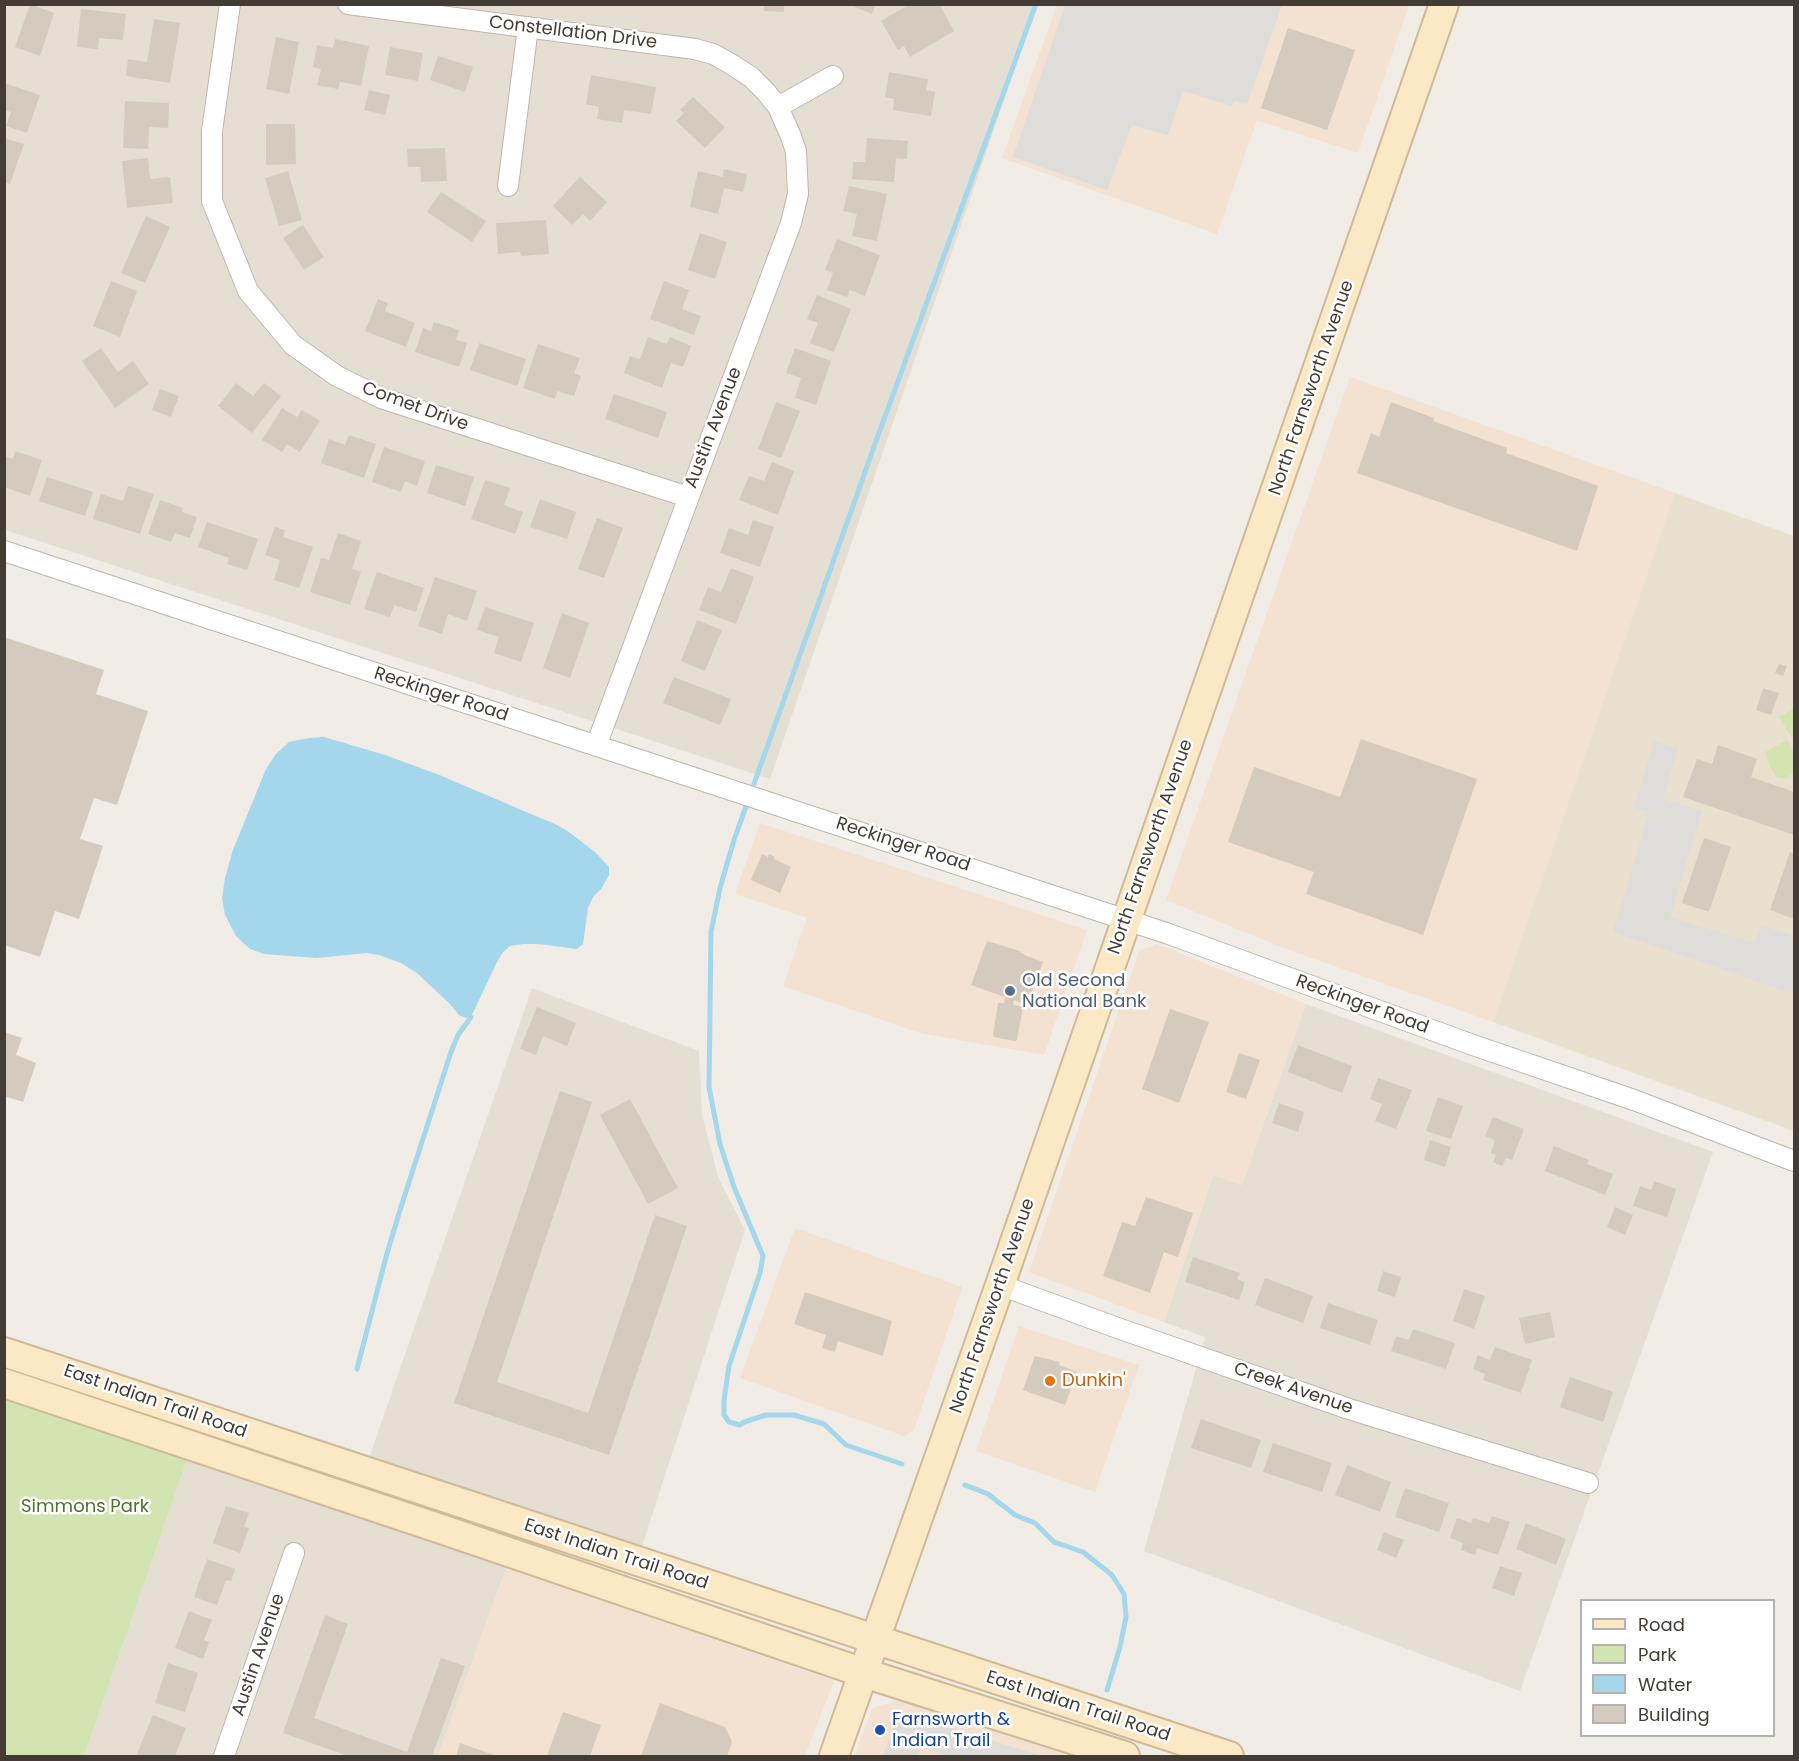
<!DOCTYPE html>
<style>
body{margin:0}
#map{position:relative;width:1799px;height:1761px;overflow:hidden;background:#f1ece5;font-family:Poppins,sans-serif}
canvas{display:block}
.frame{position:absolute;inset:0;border:6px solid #433c35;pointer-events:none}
.legend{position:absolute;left:1580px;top:1599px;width:195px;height:138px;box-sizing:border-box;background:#fff;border:2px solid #b4b1ae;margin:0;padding:8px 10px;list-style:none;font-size:18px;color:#433c35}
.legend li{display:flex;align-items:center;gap:12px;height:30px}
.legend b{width:30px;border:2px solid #b4b1ae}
</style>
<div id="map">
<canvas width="1799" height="1761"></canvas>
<div class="frame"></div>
<ul class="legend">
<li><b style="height:8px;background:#fbe8c5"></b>Road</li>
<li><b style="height:16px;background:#d2e4af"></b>Park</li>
<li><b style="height:16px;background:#a4d6ec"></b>Water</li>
<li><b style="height:16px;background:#d5cabe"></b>Building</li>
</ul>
</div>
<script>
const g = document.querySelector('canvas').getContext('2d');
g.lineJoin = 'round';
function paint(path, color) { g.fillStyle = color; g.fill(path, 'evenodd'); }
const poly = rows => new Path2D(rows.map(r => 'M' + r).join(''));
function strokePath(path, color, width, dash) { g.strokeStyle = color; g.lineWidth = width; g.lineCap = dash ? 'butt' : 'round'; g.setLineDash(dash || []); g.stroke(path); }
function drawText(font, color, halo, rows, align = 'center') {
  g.font = font + ' Poppins,sans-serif'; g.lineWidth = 5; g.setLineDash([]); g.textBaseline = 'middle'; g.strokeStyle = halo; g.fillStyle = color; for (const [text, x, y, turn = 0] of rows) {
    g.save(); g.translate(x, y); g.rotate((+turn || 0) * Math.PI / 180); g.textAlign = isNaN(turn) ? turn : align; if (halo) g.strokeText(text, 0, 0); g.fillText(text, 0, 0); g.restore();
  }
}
const residential = poly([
 [5,5,1037,5,770,779,5,530],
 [532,988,699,1051,702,1115,718,1177,745,1230,641,1549,368,1461],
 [1306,1004,1713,1152,1520,1691,1144,1551,1205,1337,1164,1322,1213,1175,1242,1185],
 [188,1457,298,1494,506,1568,438,1756,84,1756]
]);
const commercial = poly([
 [1057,5,1409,5,1358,153,1257,120,1217,234,1002,158],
 [1350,377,1675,493,1493,1022,1289,950,1166,900],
 [760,823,1087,930,1044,1055,920,1033,783,986,807,918,735,894],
 [1157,944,1306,1004,1242,1185,1213,1175,1164,1322,1029,1272,1139,951],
 [795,1228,962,1287,914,1430,904,1436,740,1378],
 [1019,1326,1139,1365,1095,1492,976,1451],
 [506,1568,834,1681,805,1756,438,1756],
 [905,1698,1064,1751,1064,1756,855,1756,872,1708]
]);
const education = poly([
 [1675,493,1794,536,1794,1131,1493,1022]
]);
const green = poly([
 [1794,708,1794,737,1792,738,1779,717],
 [1787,740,1794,753,1794,773,1784,779,1777,777,1772,771,1765,752],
 [5,1394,188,1457,84,1756,5,1756],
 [192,1430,238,1442,339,1477,347,1484,191,1434]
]);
const parking = poly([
 [1065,5,1065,4,1282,5,1247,104,1234,101,1232,106,1183,91,1168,135,1132,125,1107,190,1013,157],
 [1654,741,1678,748,1663,799,1702,811,1670,917,1755,943,1761,925,1794,936,1794,994,1613,932,1649,813,1634,808],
 [899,1711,1041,1756,949,1756,922,1747,918,1756,883,1756]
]);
const water = poly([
 [324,737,385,755,437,774,557,825,569,832,596,853,609,867,609,875,601,889,593,897,588,908,583,944,577,949,539,944,523,944,510,946,503,952,497,962,471,1017,466,1018,459,1015,450,1004,417,973,401,963,379,955,367,953,317,958,264,954,250,949,236,936,225,915,222,898,225,878,233,850,266,769,276,754,289,742,309,738]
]);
const stream = poly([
 [357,1369,386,1257,400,1210,451,1052,458,1035,471,1017],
 [902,1464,846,1445,824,1424,794,1415,766,1415,744,1422,740,1425,729,1422,724,1415,724,1400,729,1366,760,1273,763,1256,734,1187,720,1144,709,1087,711,932,720,888,734,840,875,444,1036,4],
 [965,1485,988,1494,1015,1515,1035,1523,1054,1542,1083,1552,1112,1575,1124,1594,1126,1617,1120,1647,1107,1690]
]);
const building = poly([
 [30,4,54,13,40,56,15,47],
 [848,4,876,4,872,14],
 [910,4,939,4,954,31,910,57,904,46,898,50,881,21],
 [764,5,784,5,784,12,764,11],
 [81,9,126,14,123,40,99,38,98,49,77,47],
 [154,19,180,23,170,83,126,76,128,59,147,62],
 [1288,28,1355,50,1327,130,1261,108],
 [276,37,299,42,289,94,266,89],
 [335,39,369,46,361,86,340,82,338,89,317,85,321,69,313,67,317,45,333,48],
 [390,47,423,53,418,81,385,75],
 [438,56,473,67,465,92,430,80],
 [889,72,928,79,926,90,935,92,931,116,893,110,894,99,885,97],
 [591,75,656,87,651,114,624,110,622,123,597,119,599,107,586,104],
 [4,83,40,95,27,133,6,126,11,112,4,110],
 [369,90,390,95,385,115,364,110],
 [693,97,725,127,705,148,676,121,684,113,680,110],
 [125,101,169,103,168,128,149,127,148,149,123,148],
 [266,124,295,124,296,164,266,165],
 [4,138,24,144,10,184,4,182],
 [867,138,908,141,907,159,896,158,894,182,852,179,853,162,865,162],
 [445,148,447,181,421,182,420,167,408,167,407,149],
 [148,158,150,179,170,177,173,203,127,208,122,161],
 [724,169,747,174,743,192,724,188,718,214,690,207,698,171,723,177],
 [288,171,302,220,279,226,265,178],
 [580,177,607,202,590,221,583,214,572,225,553,206],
 [849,186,887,194,877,241,852,236,857,214,843,211],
 [441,192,486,221,472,242,427,212],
 [146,216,170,227,145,283,121,273],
 [546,220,549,254,521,256,520,252,498,254,496,223],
 [303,225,324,257,304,270,283,238],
 [700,233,727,242,715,279,688,270],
 [837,239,880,255,865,296,850,290,847,297,827,290,833,273,825,270],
 [111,281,137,291,120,337,93,326],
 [664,281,689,290,682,309,701,316,694,335,650,319],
 [817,295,851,309,834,352,810,343,818,323,807,319],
 [378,299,388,303,385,311,415,323,406,347,365,331],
 [434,322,459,330,456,340,467,343,459,367,415,352,423,328,431,331],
 [648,337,667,344,670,337,691,346,683,367,671,363,662,388,624,373,630,356,640,359],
 [479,343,526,359,517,386,470,370],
 [538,344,580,358,574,373,581,376,574,396,557,391,555,399,523,388],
 [101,348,118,372,133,361,149,384,115,408,82,361],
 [795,348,831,361,816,405,795,398,801,378,786,373],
 [236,383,253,396,264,383,281,396,252,433,218,406],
 [160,389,179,396,171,417,152,410],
 [614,394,667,412,658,438,605,419],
 [776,402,800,411,781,458,758,449],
 [1391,402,1434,418,1433,421,1507,448,1506,453,1598,486,1577,551,1357,473,1371,433,1379,437],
 [282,408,297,417,302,410,320,421,300,452,287,444,282,452,262,440],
 [349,435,376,444,364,478,321,463,329,439,345,445],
 [384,447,425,461,417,486,405,481,401,492,372,482],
 [15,451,42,460,30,496,4,487,6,480,4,479,4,456,13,459],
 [772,462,794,471,778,515,739,500,749,476,764,481],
 [436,465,474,477,465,506,427,493],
 [47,477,93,492,85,516,39,501],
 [485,480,510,488,504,505,523,512,515,534,471,519],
 [128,486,154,494,140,534,93,519,101,494,123,501],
 [540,499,576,512,567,539,530,527],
 [160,500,183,508,182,512,197,517,190,538,175,533,171,542,148,534],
 [597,518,623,528,604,578,578,569],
 [753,520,774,527,760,567,720,553,729,528,748,535],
 [207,522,258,539,247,570,227,564,229,558,198,547],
 [275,527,285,530,283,537,313,547,299,588,274,580,280,560,265,555],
 [338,533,361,541,352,569,361,572,350,605,310,592,321,558,329,560],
 [731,568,754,577,736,624,699,610,708,587,721,592],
 [377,572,424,588,416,612,394,605,390,617,364,609],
 [435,577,477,591,467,621,448,614,442,634,418,626],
 [485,607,534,623,521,662,494,653,499,637,477,630],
 [562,613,589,623,570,678,543,668],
 [697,620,722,630,705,671,681,661],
 [4,637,104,670,96,694,148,711,117,805,94,798,80,839,103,846,79,919,55,911,40,957,4,945],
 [1779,664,1787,666,1783,676,1775,673],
 [674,677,731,699,720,725,663,703],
 [1763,688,1779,693,1771,715,1756,710],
 [1361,739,1477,779,1423,935,1306,894,1314,872,1228,842,1254,767,1340,797],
 [1718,745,1757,759,1751,777,1794,792,1794,835,1683,797,1697,759,1712,764],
 [1704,838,1731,847,1709,912,1682,903],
 [1790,852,1794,854,1794,919,1770,910],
 [762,854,768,857,769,854,775,857,774,859,791,867,780,893,751,880],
 [987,941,1020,951,1020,952,1027,956,1043,962,1027,1005,1014,1000,1013,1005,1023,1007,1017,1040,1015,1041,994,1037,993,1035,998,1003,1004,1003,1005,997,971,985],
 [537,1007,576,1023,567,1046,543,1036,536,1055,520,1049],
 [1170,1009,1209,1022,1179,1103,1142,1089],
 [4,1032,22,1038,16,1055,36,1063,23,1102,4,1096],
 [1298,1045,1352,1066,1342,1093,1288,1072],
 [1239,1053,1260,1060,1246,1099,1226,1092],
 [1378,1078,1412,1090,1396,1129,1375,1121,1382,1104,1370,1099],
 [560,1091,592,1102,497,1382,588,1413,655,1215,687,1226,609,1455,454,1403],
 [1438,1097,1463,1106,1451,1139,1426,1131],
 [630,1099,678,1188,648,1204,600,1115],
 [1279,1103,1304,1112,1298,1132,1272,1123],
 [1493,1117,1524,1129,1512,1160,1506,1158,1502,1166,1493,1162,1496,1155,1491,1153,1495,1140,1485,1136],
 [1430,1140,1451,1147,1445,1167,1424,1160],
 [1554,1146,1589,1160,1587,1164,1613,1174,1605,1195,1545,1171],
 [1654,1181,1676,1189,1667,1217,1633,1206,1640,1186,1651,1190],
 [1146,1197,1193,1213,1178,1257,1164,1252,1150,1293,1103,1276,1122,1222,1135,1226],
 [1615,1207,1633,1215,1625,1235,1607,1227],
 [1193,1257,1240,1273,1237,1279,1245,1282,1239,1300,1185,1282],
 [1383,1271,1401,1277,1395,1297,1377,1291],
 [1265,1278,1313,1296,1303,1323,1255,1305],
 [1464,1289,1485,1296,1474,1329,1453,1321],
 [805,1292,892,1321,883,1356,838,1341,835,1352,822,1348,826,1335,794,1324],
 [1328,1303,1378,1320,1370,1345,1320,1328],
 [1550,1312,1555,1337,1525,1344,1519,1318],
 [1413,1329,1455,1343,1446,1369,1391,1351,1396,1336,1409,1340],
 [1495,1347,1532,1360,1521,1393,1483,1380,1485,1374,1473,1369,1478,1355,1490,1360],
 [1035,1356,1060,1362,1059,1365,1077,1372,1065,1405,1023,1390],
 [1570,1377,1613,1392,1603,1422,1560,1407],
 [1201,1419,1261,1440,1251,1468,1191,1448],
 [1273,1443,1332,1463,1322,1492,1263,1472],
 [1347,1465,1391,1482,1380,1512,1335,1495],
 [1405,1488,1449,1503,1439,1532,1395,1517],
 [226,1506,249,1513,244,1527,249,1528,240,1553,213,1543],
 [1492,1516,1510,1522,1498,1555,1477,1548,1475,1555,1461,1550,1463,1543,1450,1538,1457,1518,1471,1523,1473,1518,1489,1523],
 [1526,1523,1566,1539,1556,1565,1516,1549],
 [1384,1532,1404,1540,1396,1558,1377,1550],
 [207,1559,235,1569,231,1581,226,1580,217,1605,194,1597],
 [1500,1566,1522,1573,1514,1596,1492,1588],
 [189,1611,212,1620,204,1640,209,1642,203,1659,175,1648],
 [325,1615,348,1624,314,1718,407,1752,441,1658,465,1666,432,1756,348,1756,283,1733],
 [168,1663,198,1673,185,1712,155,1703],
 [660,1703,725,1727,732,1742,727,1756,641,1756],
 [563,1712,601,1725,590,1756,547,1756],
 [153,1715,186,1728,175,1756,136,1756],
 [460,1743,497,1756,456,1756]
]);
const minor = poly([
 [230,4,212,131,212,201,248,291,293,345,337,376,381,398,688,497],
 [348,4,695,49,713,54,731,64,751,77,766,92,778,107,790,134,796,151,798,194,791,223,596,746],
 [778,107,833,76],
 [508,186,528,27],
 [4,551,1169,934,1473,1045,1634,1100,1794,1161],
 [1000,1285,1112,1326,1349,1409,1588,1483],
 [224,1756,294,1553]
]);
const secondary = poly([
 [4,1352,1229,1756],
 [4,1383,444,1530,864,1673,1125,1756],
 [834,1756,1000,1285,1444,4]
]);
const markers = [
 [1010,991,6,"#5c6f8a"],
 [1050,1381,6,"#e8710a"],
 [880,1730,6,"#1a4fb4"]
];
const streetNames = [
 ["Constellation Drive",573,33,7],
 ["North Farnsworth Avenue",1312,388,-71],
 ["Comet Drive",415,407,20],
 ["Austin Avenue",714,428,-69],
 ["Reckinger Road",441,695,18],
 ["Reckinger Road",903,845,18],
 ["North Farnsworth Avenue",1151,847,-71],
 ["Reckinger Road",1362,1005,20],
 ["North Farnsworth Avenue",993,1306,-71],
 ["Creek Avenue",1293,1389,19],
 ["East Indian Trail Road",155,1402,19],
 ["East Indian Trail Road",616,1555,18],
 ["Austin Avenue",259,1655,-71],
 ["East Indian Trail Road",1078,1707,18]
];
const serviceNames = [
 ["Old Second",1022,981],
 ["National Bank",1022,1002]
];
const foodNames = [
 ["Dunkin'",1062,1381]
];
const parkNames = [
 ["Simmons Park",85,1507]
];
const transitNames = [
 ["Farnsworth &",892,1720],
 ["Indian Trail",892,1741]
];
paint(residential, '#e5ded3');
paint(commercial, '#f3e1d1');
paint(education, '#eae0cf');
paint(green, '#d2e4af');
paint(parking, '#dfddda');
paint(water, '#a4d6ec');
strokePath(stream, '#a4d6ec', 5);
paint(building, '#d5cabe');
strokePath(minor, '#bfb6ab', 22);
strokePath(secondary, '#cfba97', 32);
strokePath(minor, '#fff', 20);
strokePath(secondary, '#fbe8c5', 28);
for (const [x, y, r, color] of markers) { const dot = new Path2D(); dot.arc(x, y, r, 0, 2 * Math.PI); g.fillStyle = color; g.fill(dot); strokePath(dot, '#fff', 2); }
drawText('18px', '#433c35', '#fff', streetNames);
drawText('18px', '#4e5e75', '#fff', serviceNames, 'left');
drawText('18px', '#c56008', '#fff', foodNames, 'left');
drawText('18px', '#4e722c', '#fff', parkNames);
drawText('18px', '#164399', '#fff', transitNames, 'left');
</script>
